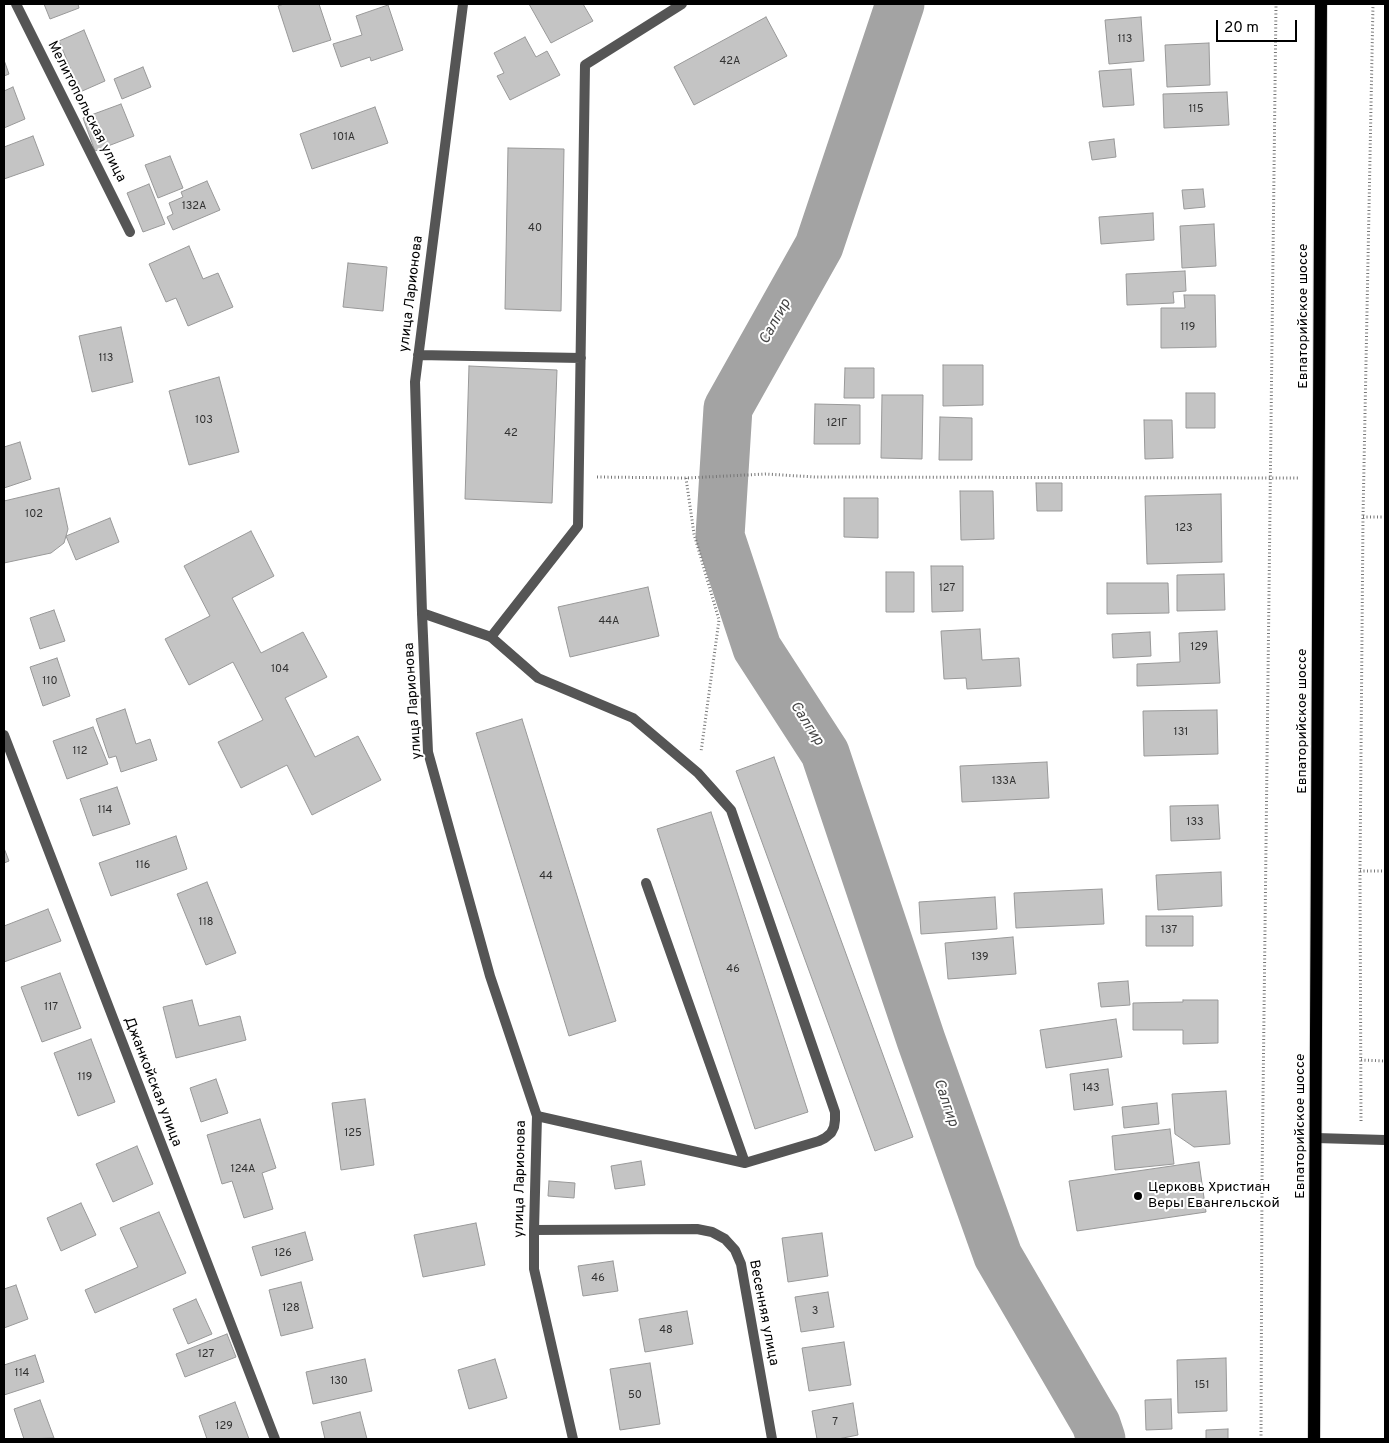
<!DOCTYPE html>
<meta charset="utf-8">
<style>
body{margin:0}
#map{position:relative;width:1389px;height:1443px;overflow:hidden;background:#fff;font-family:Overpass,sans-serif}
canvas{display:block}
.frame{position:absolute;inset:0;border:5px solid #000;pointer-events:none}
.scale{position:absolute;left:1216px;top:20px;width:81px;height:22px;box-sizing:border-box;border:2px solid #000;border-top:0;padding-left:6px;font-size:15px;line-height:18px;white-space:nowrap;color:#000;-webkit-text-stroke:4px #fff;paint-order:stroke}
</style>
<div id="map">
<canvas width="1389" height="1443"></canvas>
<div class="frame"></div>
<div class="scale">20 m</div>
</div>
<script>
const g = document.querySelector('canvas').getContext('2d');
g.lineJoin = 'round';
const poly = rows => new Path2D(rows.map(r => 'M' + r).join(''));
function strokePath(path, color, width, dash) { g.strokeStyle = color; g.lineWidth = width; g.lineCap = dash ? 'butt' : 'round'; g.setLineDash(dash || []); g.stroke(path); }
function paint(path, color) { g.fillStyle = color; g.fill(path, 'evenodd'); }
function drawText(font, color, halo, rows, align = 'center') {
  g.font = font + ' Overpass,sans-serif'; g.lineWidth = 4; g.setLineDash([]); g.textBaseline = 'middle'; g.strokeStyle = halo; g.fillStyle = color; for (const [text, x, y, turn = 0] of rows) {
    g.save(); g.translate(x, y); g.rotate((+turn || 0) * Math.PI / 180); g.textAlign = isNaN(turn) ? turn : align; if (halo) g.strokeText(text, 0, 0); g.fillText(text, 0, 0); g.restore();
  }
}
const river = poly([
 [900,4,819,246,728,408,720,536,757,648,825,753,921,1040,998,1256,1096,1424,1101,1439]
]);
const building = poly([
 [44,4,78,4,79,8,50,19,44,4],
 [284,4,319,4,331,40,293,52,278,6,284,4],
 [529,4,583,4,593,21,551,43,529,4],
 [388,5,403,50,371,61,370,57,341,67,333,44,362,35,356,16,388,5],
 [766,17,787,56,694,105,674,67,766,17],
 [1141,17,1144,61,1109,64,1105,20,1141,17],
 [84,30,105,81,80,92,59,41,84,30],
 [525,37,536,57,547,51,560,75,510,100,497,76,504,73,494,53,525,37],
 [1209,43,1210,85,1167,87,1165,45,1209,43],
 [4,60,9,74,4,76,4,60],
 [143,67,151,87,122,99,114,79,143,67],
 [1131,69,1134,105,1103,107,1099,71,1131,69],
 [13,87,25,119,4,128,4,91,13,87],
 [1227,92,1229,125,1164,128,1163,94,1227,92],
 [121,104,134,136,95,151,83,118,121,104],
 [375,107,388,143,312,169,300,134,375,107],
 [33,136,44,165,4,179,4,147,33,136],
 [1114,139,1116,157,1092,160,1089,142,1114,139],
 [508,148,564,149,561,311,505,309,508,148],
 [170,156,183,188,158,198,145,165,170,156],
 [207,181,220,210,173,230,167,217,173,214,169,203,183,197,181,192,207,181],
 [149,184,165,224,143,232,127,193,149,184],
 [1203,189,1205,207,1184,209,1182,190,1203,189],
 [1153,213,1154,240,1101,244,1099,217,1153,213],
 [1214,224,1216,266,1182,268,1180,226,1214,224],
 [189,246,203,279,218,273,233,307,188,326,176,298,166,302,149,264,189,246],
 [348,263,387,267,383,311,343,307,348,263],
 [1185,271,1186,291,1173,292,1174,303,1127,305,1126,274,1185,271],
 [1184,295,1215,295,1216,347,1161,348,1161,308,1185,308,1184,295],
 [121,327,133,382,92,392,79,336,121,327],
 [943,365,983,365,983,405,943,406,943,365],
 [469,366,557,370,552,503,465,499,469,366],
 [845,368,874,368,874,398,844,398,845,368],
 [219,377,239,452,189,465,169,391,219,377],
 [1186,393,1215,393,1215,428,1186,428,1186,393],
 [882,395,923,395,922,459,881,458,882,395],
 [815,404,860,405,860,444,814,444,815,404],
 [940,417,972,418,972,460,939,460,940,417],
 [1144,420,1172,420,1173,458,1145,459,1144,420],
 [20,442,31,479,4,488,4,447,20,442],
 [1036,483,1062,483,1062,511,1037,511,1036,483],
 [59,488,68,529,64,543,51,553,4,563,4,501,59,488],
 [960,491,993,491,994,539,961,540,960,491],
 [1221,494,1222,562,1147,564,1145,496,1221,494],
 [844,498,878,498,878,538,844,537,844,498],
 [110,518,119,542,76,560,66,536,110,518],
 [251,531,274,576,232,598,261,653,303,632,327,677,285,698,315,757,358,736,381,780,312,815,287,765,241,788,218,742,263,720,233,662,189,685,165,639,210,616,184,566,251,531],
 [931,566,963,566,963,611,932,612,931,566],
 [886,572,914,572,914,612,886,612,886,572],
 [1224,574,1225,610,1177,611,1177,575,1224,574],
 [1107,583,1168,583,1169,613,1107,614,1107,583],
 [648,587,659,636,570,657,558,607,648,587],
 [54,610,65,641,40,649,30,618,54,610],
 [980,629,982,660,1019,658,1021,686,967,689,966,678,944,679,941,631,980,629],
 [1217,631,1220,683,1137,686,1137,664,1180,662,1179,633,1217,631],
 [1150,632,1151,656,1113,658,1112,634,1150,632],
 [57,658,70,696,43,706,30,667,57,658],
 [125,709,136,744,150,739,157,760,121,772,116,756,109,758,96,719,125,709],
 [1217,710,1218,754,1144,756,1143,711,1217,710],
 [522,719,616,1021,569,1036,476,733,522,719],
 [93,727,108,764,67,779,53,741,93,727],
 [774,757,913,1137,875,1151,736,771,774,757],
 [1047,762,1049,798,962,802,960,766,1047,762],
 [117,787,130,824,93,836,80,799,117,787],
 [1218,805,1220,839,1171,841,1170,806,1218,805],
 [711,812,808,1112,755,1129,657,829,711,812],
 [176,836,187,869,111,896,99,863,176,836],
 [4,848,9,861,4,863,4,848],
 [1221,872,1222,906,1158,910,1156,875,1221,872],
 [207,882,236,953,206,965,177,894,207,882],
 [1102,889,1104,924,1016,928,1014,893,1102,889],
 [995,897,997,929,921,934,919,902,995,897],
 [48,909,61,941,4,962,4,926,48,909],
 [1146,916,1193,916,1193,946,1146,946,1146,916],
 [1013,937,1016,974,948,979,945,943,1013,937],
 [60,973,81,1028,42,1042,21,987,60,973],
 [1128,981,1130,1005,1101,1007,1098,983,1128,981],
 [192,1000,199,1026,240,1016,246,1040,176,1058,163,1007,192,1000],
 [1183,1000,1218,1000,1218,1043,1183,1044,1183,1030,1133,1030,1133,1003,1183,1002,1183,1000],
 [1116,1019,1122,1057,1046,1068,1040,1030,1116,1019],
 [91,1039,115,1102,78,1116,54,1053,91,1039],
 [1108,1069,1113,1105,1074,1110,1070,1074,1108,1069],
 [216,1079,228,1113,201,1122,190,1088,216,1079],
 [1226,1091,1230,1144,1194,1147,1175,1134,1172,1094,1226,1091],
 [365,1099,374,1165,341,1170,332,1103,365,1099],
 [1157,1103,1159,1124,1124,1128,1122,1107,1157,1103],
 [260,1119,276,1168,262,1173,273,1209,244,1218,232,1181,222,1184,207,1135,260,1119],
 [1170,1129,1174,1164,1115,1170,1112,1136,1170,1129],
 [137,1146,153,1184,113,1202,96,1164,137,1146],
 [641,1161,645,1185,615,1189,611,1166,641,1161],
 [1199,1162,1206,1212,1077,1231,1069,1181,1199,1162],
 [549,1181,575,1183,574,1198,548,1196,549,1181],
 [81,1203,96,1235,61,1251,47,1218,81,1203],
 [159,1212,186,1273,95,1313,85,1290,138,1267,120,1228,159,1212],
 [476,1223,485,1265,423,1277,414,1235,476,1223],
 [305,1232,313,1260,261,1276,252,1247,305,1232],
 [822,1233,828,1276,788,1282,782,1238,822,1233],
 [613,1261,618,1291,583,1296,578,1266,613,1261],
 [301,1282,313,1328,281,1336,269,1290,301,1282],
 [16,1285,28,1319,4,1328,4,1289,16,1285],
 [828,1292,834,1327,801,1332,795,1297,828,1292],
 [196,1299,212,1334,188,1344,173,1309,196,1299],
 [687,1311,693,1344,645,1352,639,1319,687,1311],
 [227,1334,236,1357,185,1377,176,1354,227,1334],
 [844,1342,851,1385,809,1391,802,1348,844,1342],
 [35,1355,44,1382,4,1395,4,1365,35,1355],
 [1226,1358,1227,1411,1178,1413,1177,1360,1226,1358],
 [365,1359,372,1391,313,1404,306,1372,365,1359],
 [495,1359,507,1398,469,1409,458,1370,495,1359],
 [650,1363,660,1424,620,1430,610,1369,650,1363],
 [1171,1399,1172,1429,1146,1430,1145,1400,1171,1399],
 [40,1400,54,1438,24,1439,14,1409,40,1400],
 [235,1402,249,1439,207,1439,199,1416,235,1402],
 [853,1403,858,1435,838,1439,817,1439,812,1411,853,1403],
 [360,1412,367,1439,325,1439,321,1422,360,1412],
 [1228,1429,1228,1439,1206,1439,1206,1430,1228,1429]
]);
const path = poly([
 [597,477,686,478,766,474,815,477,1298,478],
 [686,478,694,534,719,620,701,752],
 [1363,517,1385,517],
 [1360,871,1385,871],
 [1361,1060,1385,1061],
 [1361,1121,1360,871,1363,517,1373,4],
 [1261,1439,1262,1182,1276,4]
]);
const lane = poly([
 [422,613,491,637,538,678,633,718,698,773,731,810,835,1112,835,1120,834,1127,831,1133,825,1138,819,1141,745,1163,537,1116],
 [646,883,745,1163]
]);
const street = poly([
 [16,4,130,232],
 [463,4,415,382,422,613,428,752,490,976,537,1116,534,1230,534,1269,573,1439],
 [418,355,581,358],
 [491,637,578,526,585,65,682,4],
 [4,735,275,1439],
 [1316,1138,1385,1140],
 [534,1230,697,1229,712,1232,725,1239,735,1250,741,1264,772,1439]
]);
const primary = poly([
 [1314,1439,1321,4]
]);
const markers = [
 [1138,1196,5,"#000"]
];
const numberNames = [
 ["113",1125,40],
 ["42А",730,62],
 ["115",1196,110],
 ["101А",344,138],
 ["132А",194,207],
 ["40",535,229],
 ["119",1188,328],
 ["113",106,359],
 ["103",204,421],
 ["121Г",837,424],
 ["42",511,434],
 ["102",34,515],
 ["123",1184,529],
 ["127",947,589],
 ["44А",609,622],
 ["129",1199,648],
 ["104",280,670],
 ["110",50,682],
 ["131",1181,733],
 ["112",80,752],
 ["133А",1004,782],
 ["114",105,811],
 ["133",1195,823],
 ["116",143,866],
 ["44",546,877],
 ["118",206,923],
 ["137",1169,931],
 ["139",980,958],
 ["46",733,970],
 ["117",51,1008],
 ["119",85,1078],
 ["143",1091,1089],
 ["125",353,1134],
 ["124А",243,1170],
 ["126",283,1254],
 ["46",598,1279],
 ["128",291,1309],
 ["3",815,1312],
 ["48",666,1331],
 ["127",206,1355],
 ["114",22,1374],
 ["130",339,1382],
 ["151",1202,1386],
 ["50",635,1396],
 ["7",835,1423],
 ["129",224,1427]
];
const streetNames = [
 ["Мелитопольская улица",86,112,63],
 ["улица Ларионова",412,294,-83],
 ["Евпаторийское шоссе",1304,316,-90],
 ["улица Ларионова",414,701,-94],
 ["Евпаторийское шоссе",1303,721,-90],
 ["Джанкойская улица",152,1082,69],
 ["Евпаторийское шоссе",1301,1126,-90],
 ["улица Ларионова",521,1179,-89],
 ["Весенняя улица",763,1313,79]
];
const poiNames = [
 ["Церковь Христиан",1148,1188],
 ["Веры Евангельской",1148,1204]
];
const waterNames = [
 ["Салгир",776,322,-61],
 ["Салгир",806,724,57],
 ["Салгир",945,1103,71]
];
strokePath(river, '#a3a3a3', 49);
paint(building, '#c4c4c4');
strokePath(building, '#999', 1);
strokePath(primary, '#dbdbdb', 14);
strokePath(path, '#777', 3, [1, 2.5]);
strokePath(lane, '#555', 10);
strokePath(street, '#555', 10);
strokePath(primary, '#000', 12);
for (const [x, y, r, color] of markers) { const dot = new Path2D(); dot.arc(x, y, r, 0, 2 * Math.PI); g.fillStyle = color; g.fill(dot); strokePath(dot, '#fff', 2); }
drawText('11px', '#313131', null, numberNames);
drawText('14px', '#000', '#fff', streetNames);
drawText('14px', '#000', '#fff', poiNames, 'left');
drawText('italic 15px', '#444', '#fff', waterNames);
</script>
